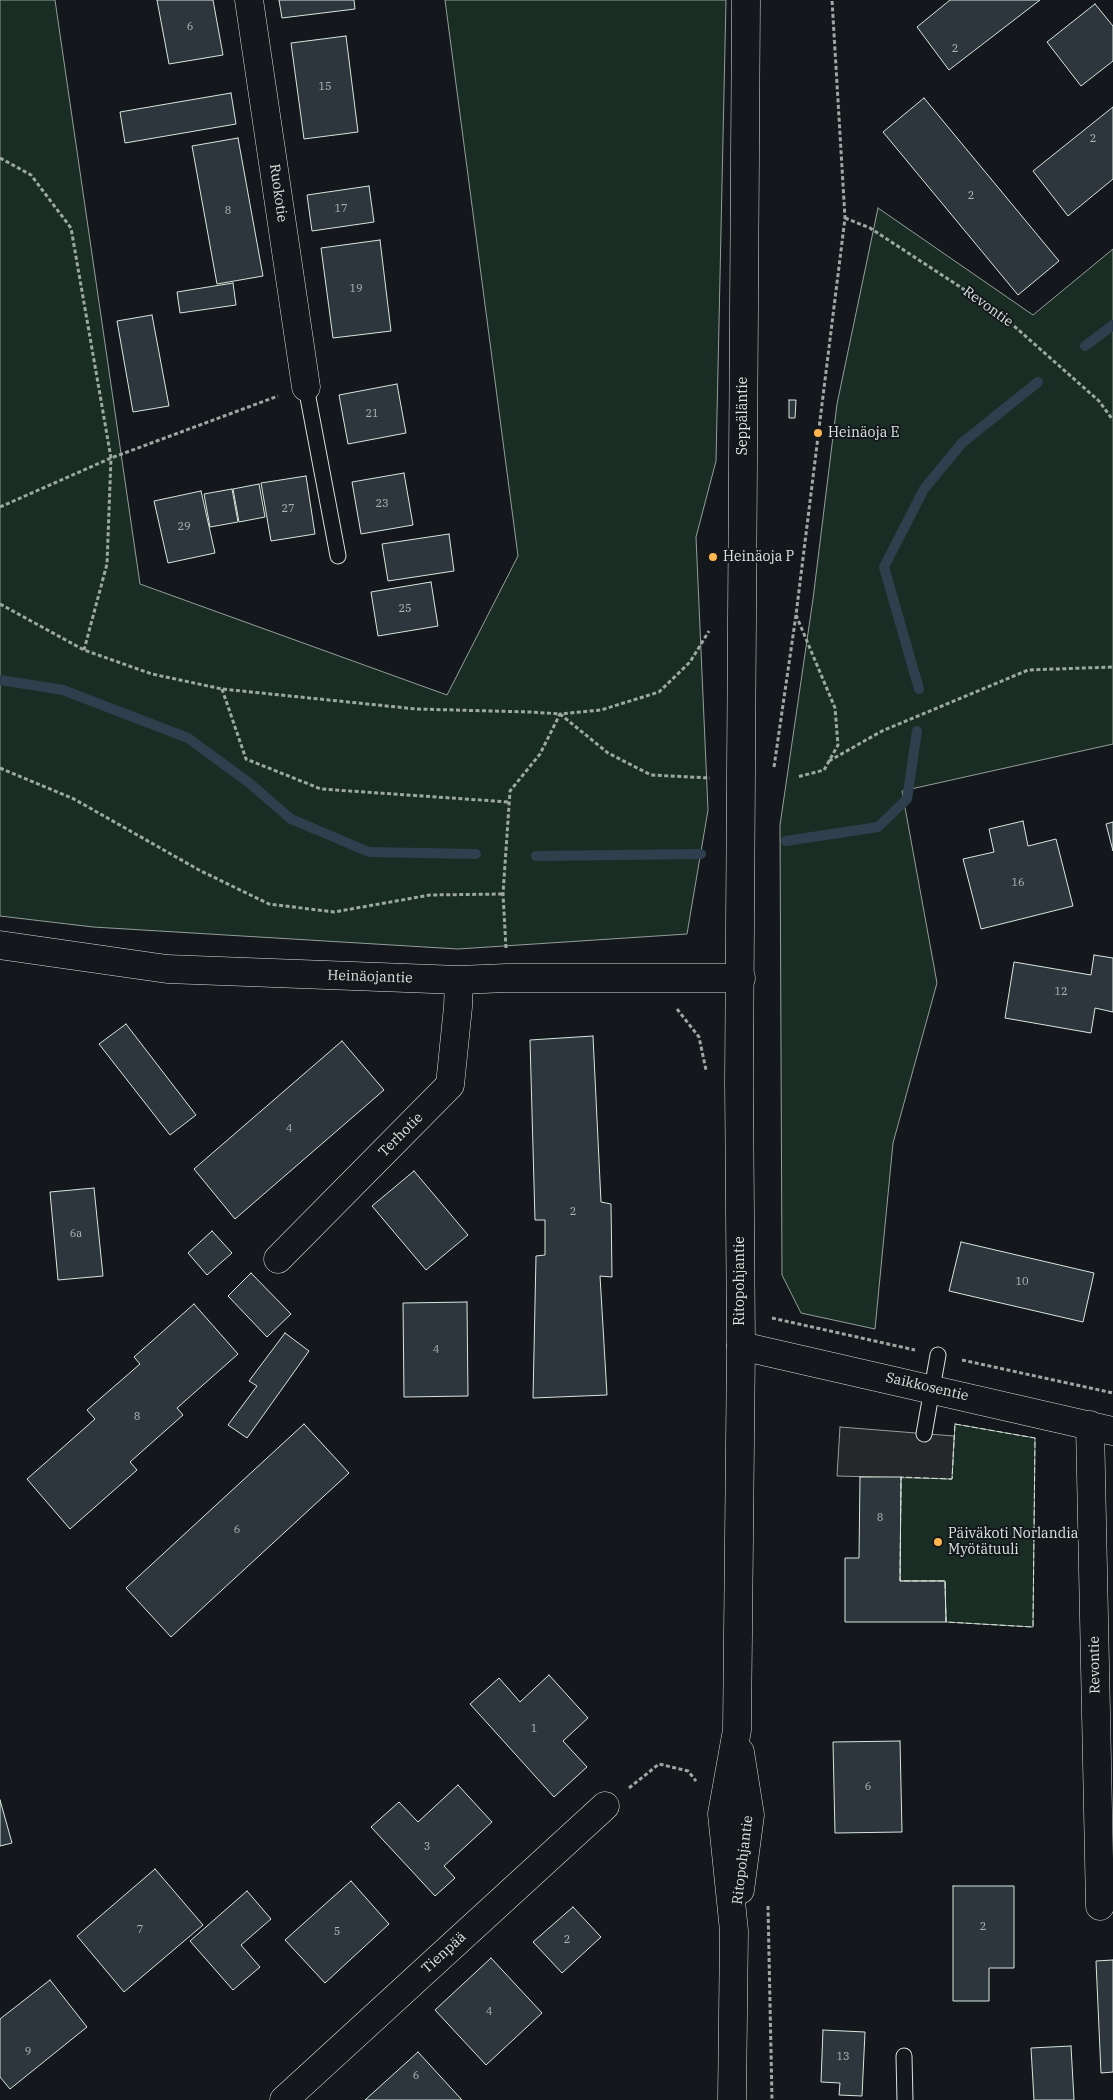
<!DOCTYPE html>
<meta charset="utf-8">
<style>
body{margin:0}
canvas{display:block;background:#14181c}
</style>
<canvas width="1113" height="2100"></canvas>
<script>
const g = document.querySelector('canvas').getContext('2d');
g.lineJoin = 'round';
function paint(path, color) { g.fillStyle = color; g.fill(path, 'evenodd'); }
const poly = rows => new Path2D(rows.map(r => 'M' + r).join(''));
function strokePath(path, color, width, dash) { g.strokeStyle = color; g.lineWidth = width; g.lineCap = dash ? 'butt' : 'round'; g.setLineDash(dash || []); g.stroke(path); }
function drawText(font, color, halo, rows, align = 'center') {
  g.font = font + ' "IBM Plex Serif",serif'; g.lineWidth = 4; g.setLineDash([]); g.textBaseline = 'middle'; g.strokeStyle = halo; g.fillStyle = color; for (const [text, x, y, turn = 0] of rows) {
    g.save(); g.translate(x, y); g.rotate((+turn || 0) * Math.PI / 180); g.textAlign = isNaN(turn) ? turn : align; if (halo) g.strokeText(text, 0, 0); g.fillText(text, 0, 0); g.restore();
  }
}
const green = poly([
 [0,0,55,0,140,584,447,695,518,556,445,0,726,0,716,461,696,537,708,810,687,934,458,949,93,927,0,916,0,0],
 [878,208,1033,315,1113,249,1113,744,902,791,937,983,893,1143,875,1329,801,1313,782,1275,780,825,813,599,837,404,878,208],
 [955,1424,1035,1438,1033,1627,946,1622,945,1581,900,1581,901,1477,952,1479,955,1424]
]);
const parking = poly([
 [840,1427,954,1436,952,1479,837,1476,840,1427]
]);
const stream = poly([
 [1085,346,1113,325],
 [0,680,63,690,188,738,248,782,291,819,369,852,476,854],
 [919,689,884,567,924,489,962,443,1038,382],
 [786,841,878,827,907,799,917,731],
 [536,856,701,854]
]);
const building = poly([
 [157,0,213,0,223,55,169,64,157,0],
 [279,0,354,0,355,9,282,18,279,0],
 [950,0,1040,0,949,70,917,27,950,0],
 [1095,4,1113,26,1113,61,1081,86,1047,42,1095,4],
 [346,36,358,132,304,139,291,43,346,36],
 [231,93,236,124,125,143,120,112,231,93],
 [924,98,1059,261,1018,295,883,132,924,98],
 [1113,107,1113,179,1068,216,1033,171,1113,107],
 [238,138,263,276,217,284,192,146,238,138],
 [369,186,374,222,312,231,307,195,369,186],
 [380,240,391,331,333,338,321,248,380,240],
 [233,283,236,305,180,313,177,292,233,283],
 [152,315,169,406,133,412,117,321,152,315],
 [397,384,406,433,348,444,339,395,397,384],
 [789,400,796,400,795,418,789,418,789,400],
 [404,473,413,525,361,534,352,482,404,473],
 [306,476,315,534,271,541,261,483,306,476],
 [259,484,265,517,239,522,233,489,259,484],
 [232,489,238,522,210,527,204,494,232,489],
 [201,491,215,553,168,563,154,501,201,491],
 [449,534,454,571,388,581,382,544,449,534],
 [431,582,438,626,378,636,371,592,431,582],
 [1023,821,1028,846,1056,839,1073,906,981,929,963,859,994,852,989,829,1023,821],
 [1113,822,1113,851,1106,824,1113,822],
 [1094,955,1113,958,1113,1012,1095,1008,1091,1033,1005,1018,1014,962,1091,975,1094,955],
 [126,1024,196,1115,170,1135,99,1044,126,1024],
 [593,1036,601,1202,611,1204,612,1277,600,1276,607,1395,533,1398,536,1256,545,1255,545,1220,535,1220,530,1040,593,1036],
 [342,1041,384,1090,235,1219,194,1169,342,1041],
 [414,1171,468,1235,426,1270,372,1206,414,1171],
 [94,1188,103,1276,58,1280,50,1192,94,1188],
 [212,1231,232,1253,207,1275,188,1253,212,1231],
 [961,1242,1094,1273,1083,1322,949,1291,961,1242],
 [251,1273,291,1314,267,1337,228,1296,251,1273],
 [467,1302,468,1396,404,1397,403,1303,467,1302],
 [194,1304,238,1354,177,1408,183,1415,130,1462,137,1470,70,1529,27,1479,95,1419,87,1410,140,1364,134,1357,194,1304],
 [285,1333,309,1351,247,1438,228,1425,257,1386,249,1381,285,1333],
 [304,1424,349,1473,171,1637,126,1588,304,1424],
 [860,1477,901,1477,900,1581,945,1581,946,1622,845,1622,845,1558,859,1558,860,1477],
 [549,1675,588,1718,563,1741,587,1767,554,1797,470,1704,499,1678,520,1702,549,1675],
 [900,1741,902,1832,835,1833,833,1742,900,1741],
 [458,1785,492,1822,444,1866,455,1878,435,1896,371,1827,399,1802,418,1822,458,1785],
 [0,1800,12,1843,0,1846,0,1800],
 [155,1869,203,1925,124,1992,77,1936,155,1869],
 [351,1881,389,1924,325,1983,285,1940,351,1881],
 [953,1886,1014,1886,1014,1968,989,1968,989,2001,953,2001,953,1886],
 [247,1891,271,1919,241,1945,260,1967,233,1990,190,1941,247,1891],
 [573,1907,601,1937,562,1973,533,1942,573,1907],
 [491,1958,542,2013,486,2065,435,2010,491,1958],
 [1113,1960,1113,2072,1101,2073,1096,1961,1113,1960],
 [50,1980,87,2027,10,2089,0,2077,0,2019,50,1980],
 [823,2030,865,2032,862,2096,839,2095,840,2083,821,2082,823,2030],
 [1071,2046,1074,2100,1034,2100,1031,2048,1071,2046],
 [418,2052,462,2100,365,2100,418,2052]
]);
const path = poly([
 [0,158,31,175,71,228,111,458,107,564,84,650],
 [845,218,870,228,997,311,1099,401,1113,420],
 [0,507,111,458,278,396],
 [0,604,84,650,152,674,222,689,416,709,531,712,560,714,608,753,651,775,710,778],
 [796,615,835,708,838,745,824,770,797,777],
 [222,689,246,759,321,789,509,802],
 [829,761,882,731,1028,670,1113,667],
 [774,767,796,615,845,218,832,0],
 [0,768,74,799,199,870,269,904,334,912,430,895,503,894],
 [506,948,503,894,510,791,540,754,560,714,601,710,659,692,690,662,709,631],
 [677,1009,699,1037,706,1070],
 [772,1318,915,1350],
 [962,1360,1113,1393],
 [629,1788,659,1764,688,1771,696,1781],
 [768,1906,772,2100]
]);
const lane = poly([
 [306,387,338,556],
 [924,1434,938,1355],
 [904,2056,905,2100]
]);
const street = poly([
 [249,0,306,387],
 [0,945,167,969,459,980,507,978,741,978],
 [278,1259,450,1085,458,1007,459,980],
 [741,1346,1113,1431],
 [1090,1425,1100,1906],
 [284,2100,605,1806]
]);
const secondary = poly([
 [740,1890,750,1815,740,1752],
 [732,2100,734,1931,722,1814,737,1730,741,1346,739,1081,746,0]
]);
const fence = poly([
 [955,1424,1035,1438,1033,1627,946,1622,945,1581,900,1581,901,1477,952,1479,955,1424]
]);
const markers = [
 [818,433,5,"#ffb74d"],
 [713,557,5,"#ffb74d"],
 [938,1542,5,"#ffb74d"]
];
const numberNames = [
 ["6",190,27],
 ["2",955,49],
 ["15",325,87],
 ["2",1093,139],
 ["2",971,196],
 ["17",341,209],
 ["8",228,211],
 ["19",356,289],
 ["21",372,414],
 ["23",382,504],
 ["27",288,509],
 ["29",184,527],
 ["25",405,609],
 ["16",1018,883],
 ["12",1061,992],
 ["4",289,1129],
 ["2",573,1212],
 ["6a",76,1234],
 ["10",1022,1282],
 ["4",436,1350],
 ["8",137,1417],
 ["8",880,1518],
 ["6",237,1530],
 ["1",534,1729],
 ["6",868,1787],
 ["3",427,1847],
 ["2",983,1927],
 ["7",140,1930],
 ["5",337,1932],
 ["2",567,1940],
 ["4",489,2012],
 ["9",28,2052],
 ["13",843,2057],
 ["6",416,2076]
];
const streetNames = [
 ["Ruokotie",278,193,82],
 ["Revontie",988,307,36],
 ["Seppäläntie",743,416,-90],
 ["Heinäojantie",370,977,2],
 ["Terhotie",401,1135,-45],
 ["Ritopohjantie",740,1281,-90],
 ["Saikkosentie",927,1387,13],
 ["Revontie",1095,1665,-91],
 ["Ritopohjantie",743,1860,-83],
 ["Tienpää",444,1953,-42]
];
const poiNames = [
 ["Heinäoja E",828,433],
 ["Heinäoja P",723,557],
 ["Päiväkoti Norlandia",948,1534],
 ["Myötätuuli",948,1550]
];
paint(green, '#1a2d24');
strokePath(green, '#939e99', 1);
paint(parking, '#24282b');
strokePath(parking, '#939e99', 1);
strokePath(stream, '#2f3f4d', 10);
paint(building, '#2c363c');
strokePath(building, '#d8e6dc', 1);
strokePath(lane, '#d8e6dc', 17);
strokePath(street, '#d8e6dc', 29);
strokePath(secondary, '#d8e6dc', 29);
strokePath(path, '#9da8a2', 3, [4, 2.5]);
strokePath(lane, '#14181c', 15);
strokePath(street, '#14181c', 28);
strokePath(secondary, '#14181c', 28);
strokePath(fence, '#d8e6dc', 1, [6, 2.5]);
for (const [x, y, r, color] of markers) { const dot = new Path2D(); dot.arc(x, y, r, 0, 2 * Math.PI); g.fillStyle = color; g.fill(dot); strokePath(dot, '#14181c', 2); }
drawText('11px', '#adbab4', null, numberNames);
drawText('14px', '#d8e6dc', '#14181c', streetNames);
drawText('14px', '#d8e6dc', '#14181c', poiNames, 'left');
</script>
